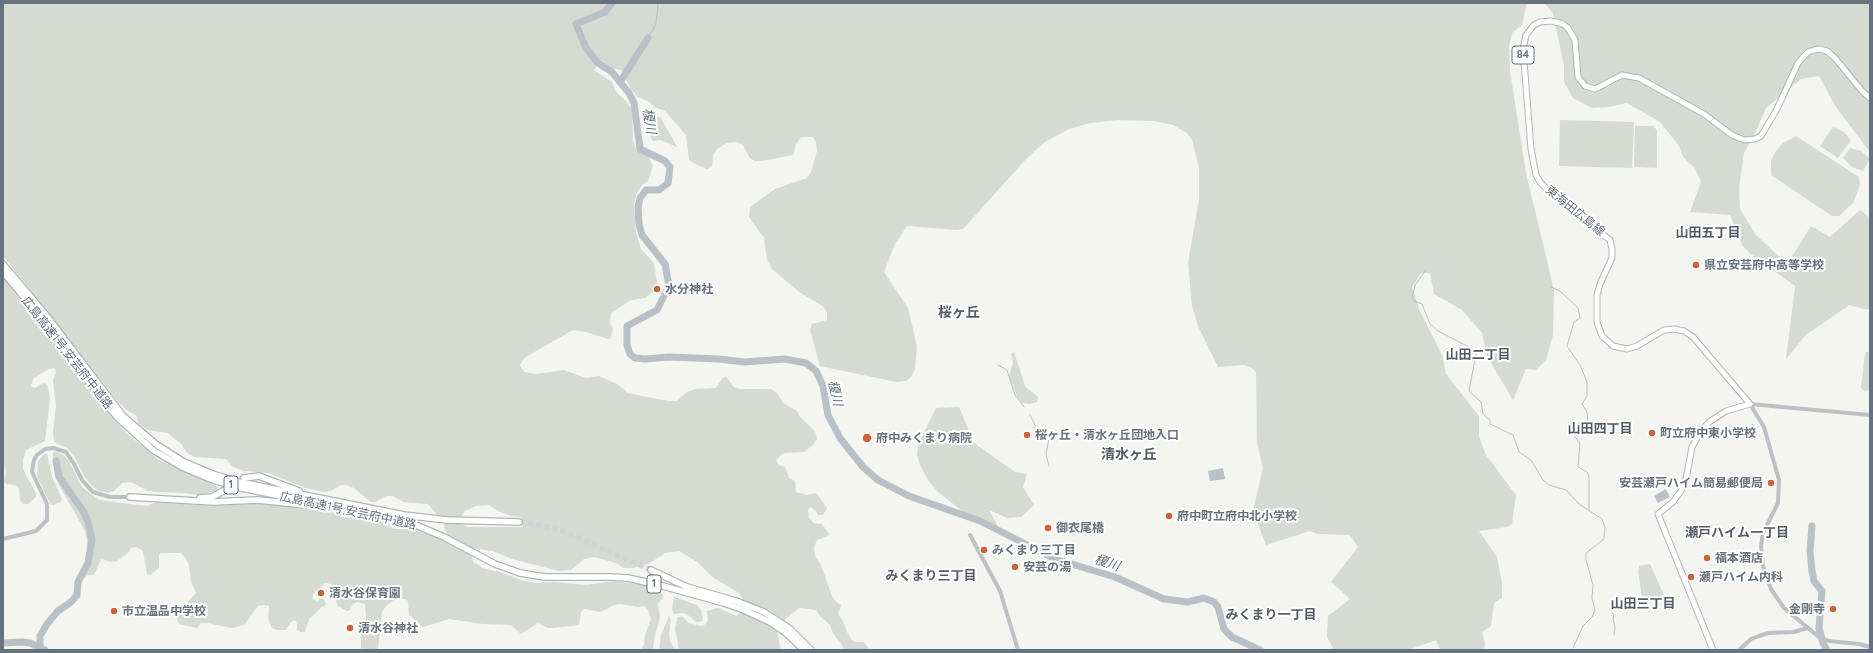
<!DOCTYPE html>
<meta charset="utf-8">
<style>
body{margin:0}
#map{position:relative;width:1873px;height:653px;overflow:hidden;background:#f4f4f1;font-family:Quicksand,sans-serif}
canvas{display:block}
.frame{position:absolute;inset:0;border:4px solid #66727e;pointer-events:none}
</style>
<div id="map">
<canvas width="1873" height="653"></canvas>
<div class="frame"></div>
</div>
<script>
const g = document.querySelector('canvas').getContext('2d');
g.lineJoin = 'round';
function paint(path, color) { g.fillStyle = color; g.fill(path, 'evenodd'); }
const poly = rows => new Path2D(rows.map(r => 'M' + r).join(''));
function strokePath(path, color, width, dash) { g.strokeStyle = color; g.lineWidth = width; g.lineCap = dash ? 'butt' : 'round'; g.setLineDash(dash || []); g.stroke(path); }
function drawText(font, color, halo, rows, align = 'center') {
  g.font = font + ' Quicksand,"Noto Sans JP",sans-serif'; g.lineWidth = 4; g.setLineDash([]); g.textBaseline = 'middle'; g.strokeStyle = halo; g.fillStyle = color; for (const [text, x, y, turn = 0] of rows) {
    g.save(); g.translate(x, y); g.rotate((+turn || 0) * Math.PI / 180); g.textAlign = isNaN(turn) ? turn : align; if (halo) g.strokeText(text, 0, 0); g.fillText(text, 0, 0); g.restore();
  }
}
const green = poly([
 [3,3,1527,3,1522,25,1512,33,1509,46,1510,71,1526,173,1554,290,1553,335,1546,360,1536,370,1526,369,1513,400,1487,356,1482,333,1462,310,1434,294,1430,273,1421,273,1412,287,1419,309,1442,355,1446,374,1479,416,1479,437,1486,455,1516,495,1512,524,1507,527,1479,531,1497,557,1502,583,1502,598,1494,603,1491,626,1482,632,1485,644,1483,650,1440,650,1436,640,1408,650,1334,650,1327,637,1328,616,1350,599,1331,582,1358,547,1350,535,1317,534,1310,531,1266,545,1253,511,1263,468,1257,443,1256,372,1252,368,1244,365,1218,367,1198,326,1192,306,1188,262,1199,200,1199,168,1192,140,1187,133,1173,125,1154,121,1117,120,1090,123,1069,129,1045,142,1027,158,963,229,956,230,907,226,895,244,884,272,908,308,917,346,915,369,911,377,906,381,896,382,820,366,810,330,812,324,827,320,827,313,824,307,799,292,772,269,767,260,764,238,749,217,750,207,775,189,807,178,811,172,817,151,816,142,813,137,801,137,796,144,793,155,762,161,754,161,749,157,743,145,737,142,727,143,717,149,713,155,712,167,707,169,695,164,689,160,686,135,665,111,654,107,651,103,638,97,631,89,621,70,614,69,600,60,594,70,612,82,617,93,627,102,632,110,633,141,636,149,648,155,653,166,648,181,642,185,636,194,634,206,636,232,641,249,654,263,657,283,654,291,645,298,631,300,611,313,610,323,613,328,611,338,608,339,586,332,573,330,524,358,520,365,524,372,536,374,564,370,586,378,599,376,617,384,625,390,627,393,668,401,677,401,687,392,695,389,716,388,722,378,726,377,734,387,739,389,771,389,777,393,783,403,797,411,799,416,815,431,817,439,813,445,804,452,784,453,781,455,776,460,779,465,785,467,789,478,795,481,796,492,807,495,816,493,827,508,823,515,818,515,815,510,811,507,808,509,809,518,814,523,822,524,830,535,817,540,814,547,815,556,821,565,832,596,836,602,841,605,838,614,843,621,847,632,852,640,855,642,864,642,870,650,844,650,842,645,833,633,830,625,820,616,816,610,799,608,784,620,770,611,744,601,739,593,715,579,697,562,679,551,665,553,650,563,634,568,623,568,616,563,594,557,584,559,571,570,559,571,512,559,493,551,469,548,448,536,445,530,444,524,459,523,467,527,523,527,522,517,512,516,500,512,489,505,476,506,465,511,459,519,440,518,428,504,403,502,393,496,386,496,376,502,371,502,354,488,346,485,341,485,331,491,323,492,305,488,269,473,244,471,233,467,226,459,195,457,187,453,181,444,168,433,147,430,139,424,136,415,128,411,119,403,3,256],
 [1544,3,1870,3,1870,152,1836,107,1819,76,1801,79,1766,108,1757,129,1744,153,1739,188,1740,209,1755,234,1787,264,1811,226,1830,237,1860,210,1870,218,1870,307,1868,310,1849,305,1806,335,1786,359,1795,286,1751,254,1742,245,1730,215,1690,212,1701,182,1695,168,1683,157,1679,146,1660,122,1627,103,1609,107,1592,108,1573,98,1564,82,1564,66,1553,13],
 [660,117,670,134,677,147,661,140,653,141,647,130,650,119],
 [1560,120,1634,122,1632,168,1559,166],
 [1635,126,1653,126,1657,130,1657,168,1634,167],
 [1833,127,1844,132,1851,140,1838,158,1820,146],
 [1796,136,1859,177,1860,185,1853,203,1839,216,1832,216,1771,175,1771,161,1776,151,1783,143],
 [1850,148,1861,151,1870,159,1863,171,1852,167,1843,158],
 [3,276,73,361,92,392,108,413,125,432,158,459,214,485,218,488,217,491,198,495,183,493,158,492,148,491,131,482,122,483,114,491,108,493,99,491,91,485,84,476,74,456,67,448,54,442,53,432,56,406,53,380,56,371,54,368,47,370,33,379,31,386,34,388,45,383,48,387,50,399,45,441,26,450,23,459,23,469,36,493,36,497,28,504,23,504,20,500,19,488,15,485,6,484,4,482,6,472,3,460],
 [1014,352,1025,386,1038,397,1037,402,1029,404,1022,403,1017,396,1009,376,1013,362,1011,353],
 [1866,352,1870,352,1870,391,1863,390,1861,388,1865,353],
 [959,407,974,443,1015,472,1027,474,1023,487,1034,505,1021,517,1007,518,989,510,1002,534,971,518,938,492,928,480,920,465,917,455,918,445,936,408],
 [53,452,57,452,63,455,69,461,82,487,99,500,146,506,158,502,210,506,267,503,364,517,387,523,393,529,410,529,440,537,471,553,473,562,485,569,500,572,521,580,535,583,555,582,587,585,606,582,625,582,643,585,660,591,664,597,658,604,660,618,655,634,653,649,641,650,644,645,645,635,651,619,648,610,644,606,638,607,620,604,614,605,601,612,584,609,581,612,579,625,553,628,547,628,538,623,521,634,511,625,483,624,449,619,423,627,409,615,408,601,405,599,396,598,386,606,382,612,378,650,361,650,361,638,366,620,365,604,357,602,353,604,350,610,347,611,338,606,336,601,336,593,331,584,325,583,315,592,312,598,317,601,322,598,325,601,326,605,322,607,309,619,305,632,300,632,297,630,297,624,295,620,291,622,285,630,277,630,272,628,268,618,269,606,264,605,258,606,244,625,232,628,207,623,201,623,197,628,179,624,176,616,176,611,187,603,196,593,191,582,189,565,185,557,181,553,161,553,159,555,159,568,150,575,147,574,143,551,136,547,131,548,128,553,117,561,111,562,101,559,94,575,87,575,84,578,81,577,86,563,87,540,85,531,58,483,53,461],
 [44,454,47,454,48,458,52,477,62,499,61,502,53,505,50,504,37,476,38,461],
 [1650,564,1663,593,1661,596,1642,598,1638,570,1639,570,1639,566],
 [674,597,697,605,701,610,703,620,700,622,696,622,688,615,683,613,674,614,672,610],
 [718,608,737,616,740,612,750,615,777,631,781,650,679,650,675,629,677,618,682,616,689,623,701,626,706,624,708,620,707,611],
 [669,616,671,620,669,634,670,642,676,650,659,650,661,635]
]);
const water = poly([
 [1223,468,1225,479,1210,481,1208,471],
 [1666,489,1670,497,1658,503,1654,496]
]);
const stream = poly([
 [648,38,656,24,658,3],
 [1426,270,1415,285,1412,297,1414,301,1422,304,1430,324,1438,331,1467,346,1476,354,1469,391,1481,402,1483,414,1490,420,1490,424,1513,435,1519,452,1531,460,1543,480,1549,485,1566,490,1579,504,1602,519,1605,527,1604,539,1586,553,1586,560,1593,585,1592,598,1595,610,1592,617,1583,626,1572,650],
 [1551,287,1560,291,1578,308,1580,318,1574,322,1567,346,1580,365,1587,382,1587,396,1582,404,1587,412,1588,423,1575,432,1574,435,1580,444,1578,467,1587,472,1589,476,1589,511],
 [998,365,1007,370,1015,395,1024,407],
 [1030,415,1037,429,1048,435,1049,438,1046,454,1049,466],
 [1612,613,1614,614,1613,619,1615,627,1614,635]
]);
const river = poly([
 [612,3,605,12,576,24,586,48,598,63,612,72,629,93,634,103,640,149,665,161,670,167,668,183,659,190,646,190,640,198,638,207,639,224,642,235,665,264,669,286,657,310,627,326,627,345,630,354,635,358,645,359,669,357,719,359,744,362,785,359,806,363,816,371,823,386,828,415,840,438,863,467,878,480,909,496,980,521,1055,559,1115,577,1164,599,1188,602,1204,598,1214,602,1218,607,1224,629,1232,637,1260,650],
 [620,82,648,38],
 [1812,526,1810,551,1812,571,1814,581,1822,591,1819,628,1823,643,1827,650],
 [3,643,22,642,30,643,45,650],
 [40,647,40,636,47,624,58,611,71,602,77,595,78,582,88,563,92,540,88,522,83,511,59,477,56,461]
]);
const highwayTunnel = poly([
 [519,522,540,525,563,531,651,570]
]);
const minor = poly([
 [1750,404,1764,427,1779,480,1778,503,1763,533,1761,546,1763,566,1771,589,1784,608,1819,637,1829,641,1859,644,1870,647],
 [1750,404,1870,415],
 [970,535,1000,591,1018,650],
 [3,539,36,531,47,520,47,504,32,472,34,460,37,455,45,449,53,448,66,452,74,464,82,480,93,492,110,497,130,497],
 [1739,650,1751,639,1759,636,1768,633,1794,632,1807,628]
]);
const major = poly([
 [1750,404,1693,337,1684,331,1674,329,1664,330,1637,346,1627,349,1613,346,1602,336,1597,322,1597,295,1600,284,1612,258,1612,249,1610,240,1553,196,1540,182,1536,175,1531,149,1523,49,1526,35,1534,25,1540,22,1551,21,1563,24,1568,28,1575,40,1578,77,1585,86,1595,89,1622,75,1639,78,1704,114,1732,135,1744,140,1755,139,1761,136,1777,109,1798,63,1808,52,1814,50,1820,49,1827,51,1835,58,1862,91,1870,98],
 [1713,650,1658,514,1673,502,1681,491,1686,479,1692,447,1701,431,1709,422,1726,411,1750,404]
]);
const highway = poly([
 [3,264,45,314,123,416,157,445,184,462,215,475,239,482,404,515,447,520,519,522],
 [3,272,41,317,104,402,119,419,153,450,182,467,213,480,237,487,411,523,444,537,495,564,520,573,545,577,609,577,628,578,663,586,724,603,744,610,770,622,786,633,804,650],
 [244,478,259,476,299,491],
 [130,497,213,502,258,500,306,505],
 [200,498,212,497,225,490],
 [651,570,687,587,736,601,764,612,789,628,811,650]
]);
const markers = [
 [1696,265,4,"#ce6236"],
 [657,289,4,"#ce6236"],
 [1652,433,4,"#ce6236"],
 [1027,435,4,"#ce6236"],
 [867,438,5,"#ce6236"],
 [1771,483,4,"#ce6236"],
 [1169,516,4,"#ce6236"],
 [1048,528,4,"#ce6236"],
 [984,550,4,"#ce6236"],
 [1707,558,4,"#ce6236"],
 [1015,567,4,"#ce6236"],
 [1691,577,4,"#ce6236"],
 [321,593,4,"#ce6236"],
 [1833,609,4,"#ce6236"],
 [114,611,4,"#ce6236"],
 [350,628,4,"#ce6236"]
];
const shields = [
 [1523,55,22],
 [231,485,14],
 [654,584,14]
];
const shieldNames = [
 ["84",1523,55],
 ["1",231,485],
 ["1",654,584]
];
const streetNames = [
 ["東海田広島線",1575,211,39],
 ["広島高速1号;安芸府中道路",67,353,52],
 ["広島高速1号;安芸府中道路",348,511,12]
];
const poiNames = [
 ["県立安芸府中高等学校",1704,265],
 ["水分神社",665,289],
 ["町立府中東小学校",1660,433],
 ["桜ヶ丘・清水ヶ丘団地入口",1035,435],
 ["府中みくまり病院",876,438],
 ["安芸瀬戸ハイム簡易郵便局",1763,483,"right"],
 ["府中町立府中北小学校",1177,516],
 ["御衣尾橋",1056,528],
 ["みくまり三丁目",992,550],
 ["福本酒店",1715,558],
 ["安芸の湯",1023,567],
 ["瀬戸ハイム内科",1699,577],
 ["清水谷保育園",329,593],
 ["金剛寺",1825,609,"right"],
 ["市立温品中学校",122,611],
 ["清水谷神社",358,628]
];
const waterNames = [
 ["榎川",649,121,82],
 ["榎川",835,393,77],
 ["榎川",1107,563,18]
];
const neighbourhoodNames = [
 ["山田五丁目",1708,233],
 ["山田二丁目",1478,355],
 ["山田四丁目",1600,429],
 ["瀬戸ハイム一丁目",1737,533],
 ["みくまり三丁目",931,576],
 ["山田三丁目",1643,604],
 ["みくまり一丁目",1271,615]
];
const quarterNames = [
 ["桜ヶ丘",959,313],
 ["清水ヶ丘",1129,455]
];
paint(green, '#d5dad2');
paint(water, '#b9c1c6');
strokePath(stream, '#b9c1c6', 1);
strokePath(river, '#b9c1c6', 7);
strokePath(highwayTunnel, '#d0d4d4', 5.5, [5.5, 3]);
strokePath(major, '#b1b4b8', 7);
strokePath(highway, '#b2b5b8', 8);
strokePath(minor, '#bdc0c4', 4);
strokePath(major, '#fff', 5);
strokePath(highway, '#fff', 5.5);
for (const [x, y, r, color] of markers) { const dot = new Path2D(); dot.arc(x, y, r, 0, 2 * Math.PI); g.fillStyle = color; g.fill(dot); strokePath(dot, '#fff', 1.5); }
for (const [x, y, w] of shields) { const box = new Path2D(); box.roundRect(x - w / 2, y - 9, w, 18, 3); g.fillStyle = '#fff'; g.fill(box); strokePath(box, '#66727e', 1); }
drawText('bold 11px', '#66727e', null, shieldNames);
drawText('12px', '#66727e', '#fff', streetNames);
drawText('bold 12px', '#66727e', '#fff', poiNames, 'left');
drawText('italic 13px', '#63737b', '#fff', waterNames);
drawText('bold 13px', '#535c64', '#fff', neighbourhoodNames);
drawText('bold 14px', '#535c64', '#fff', quarterNames);
</script>
